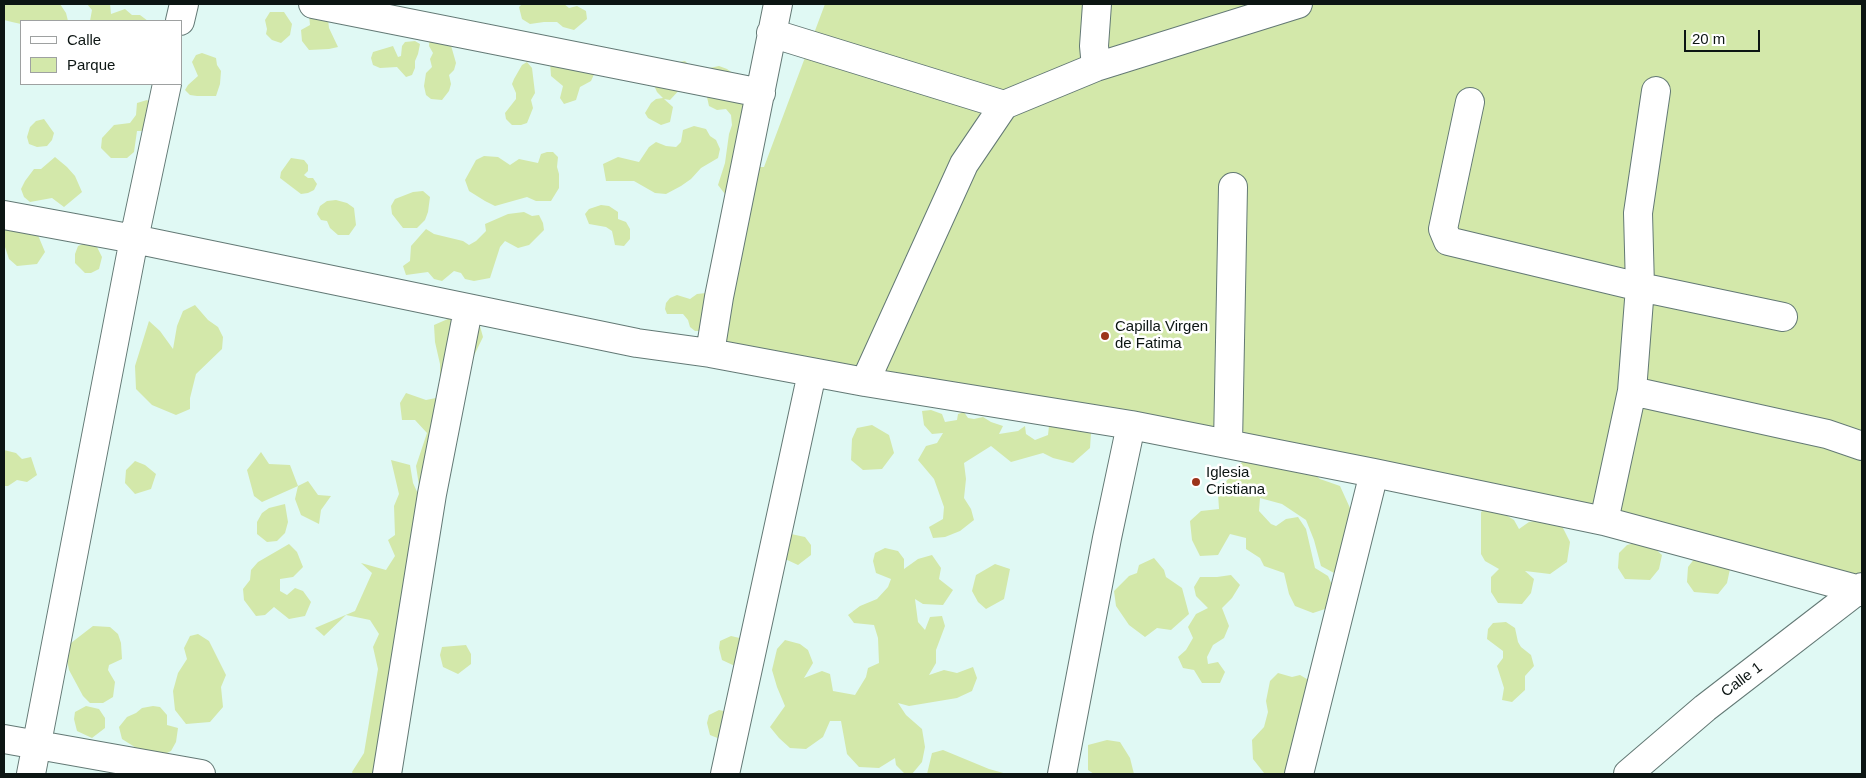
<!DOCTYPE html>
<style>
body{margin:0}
#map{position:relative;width:1866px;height:778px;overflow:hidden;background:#e0f9f4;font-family:Helvetica,sans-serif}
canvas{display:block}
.frame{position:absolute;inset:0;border:5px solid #0c1513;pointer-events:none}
.legend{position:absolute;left:20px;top:20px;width:162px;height:65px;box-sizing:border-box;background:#fff;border:1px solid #9ea1a1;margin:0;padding:6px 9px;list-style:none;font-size:15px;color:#0c1513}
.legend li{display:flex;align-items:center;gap:10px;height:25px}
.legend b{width:25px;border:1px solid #9ea1a1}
.scale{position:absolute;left:1684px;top:30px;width:76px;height:22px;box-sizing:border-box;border:2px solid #0c1513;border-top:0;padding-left:6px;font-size:15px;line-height:18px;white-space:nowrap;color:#0c1513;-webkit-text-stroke:4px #fff;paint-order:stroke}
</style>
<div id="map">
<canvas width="1866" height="778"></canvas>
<div class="frame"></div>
<ul class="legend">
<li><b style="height:6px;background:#fff"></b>Calle</li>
<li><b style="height:14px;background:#d3e8aa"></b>Parque</li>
</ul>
<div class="scale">20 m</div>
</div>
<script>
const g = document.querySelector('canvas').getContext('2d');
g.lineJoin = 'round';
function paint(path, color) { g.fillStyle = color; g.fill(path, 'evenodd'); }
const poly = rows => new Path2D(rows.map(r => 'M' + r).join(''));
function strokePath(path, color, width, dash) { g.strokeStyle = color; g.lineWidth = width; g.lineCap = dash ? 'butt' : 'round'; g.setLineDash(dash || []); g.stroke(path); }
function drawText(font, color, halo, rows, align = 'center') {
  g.font = font + ' Helvetica,sans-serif'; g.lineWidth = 5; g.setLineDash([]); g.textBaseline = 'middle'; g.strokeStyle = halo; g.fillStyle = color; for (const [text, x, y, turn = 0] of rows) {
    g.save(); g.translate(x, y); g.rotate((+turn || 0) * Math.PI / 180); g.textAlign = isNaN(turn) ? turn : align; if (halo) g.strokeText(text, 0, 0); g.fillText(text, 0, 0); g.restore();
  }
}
const green = poly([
 [4,4,60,4,66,13,68,21,21,21,21,24,12,22,4,20],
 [87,4,110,4,111,14,125,9,132,15,140,15,148,21,90,21,92,10],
 [522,4,564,4,569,8,577,6,586,11,587,19,574,30,563,27,557,22,544,22,530,24,522,19,519,7],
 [825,4,1862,4,1862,578,1495,508,1514,520,1519,529,1529,522,1548,519,1562,526,1570,542,1567,562,1550,574,1525,571,1534,579,1531,593,1522,604,1498,603,1491,592,1491,577,1499,569,1485,561,1481,554,1481,512,1490,507,1314,474,1320,479,1340,486,1350,508,1371,541,1362,561,1336,574,1321,566,1314,540,1306,520,1282,504,1260,498,1259,511,1271,524,1276,526,1286,519,1298,517,1306,529,1315,568,1328,576,1333,587,1328,608,1313,613,1295,606,1289,594,1284,573,1264,566,1260,558,1246,549,1246,538,1230,534,1218,555,1200,556,1192,540,1190,521,1201,511,1219,509,1218,493,1235,469,1244,460,1089,431,1091,433,1090,448,1073,463,1053,458,1043,453,1011,462,991,446,964,463,966,479,964,498,971,509,974,520,960,531,945,537,933,538,929,527,943,519,944,507,934,479,918,460,926,446,937,443,943,433,932,434,924,425,922,411,931,410,942,414,945,422,957,420,958,414,964,412,968,418,974,419,983,417,991,422,1003,426,999,434,1018,431,1025,426,1026,434,1035,440,1048,435,1049,426,695,355,703,331,695,331,690,327,688,320,683,314,667,314,665,309,666,303,670,298,677,295,690,299,697,294,706,293,715,300,755,192,754,178,760,167,764,167],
 [270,12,284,12,292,24,290,35,281,43,272,40,266,34,267,29,265,20],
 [309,15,328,19,329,28,338,47,329,49,309,50,302,41,301,30,310,25],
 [430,36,450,42,456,63,454,70,449,75,451,84,449,91,442,100,431,99,426,95,424,86,426,73,432,67,430,59,433,53,429,46],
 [415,41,420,44,418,54,415,61,415,68,412,75,406,77,397,67,380,68,373,65,371,58,373,52,393,46,398,57,401,56,402,46,405,42],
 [202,53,216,58,217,65,221,71,220,84,216,96,197,96,190,95,185,90,188,85,198,76,192,62,196,55],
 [685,61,689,65,682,87,670,100,664,99,673,107,670,122,661,125,648,118,645,113,651,103,656,99,663,98,657,92,653,83,673,63],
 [527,62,532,68,535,93,531,100,533,108,527,123,521,125,512,125,506,119,505,113,516,99,516,93,512,84,514,79,522,65],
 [550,62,596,70,591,81,580,87,576,100,564,104,560,98,563,86,551,76],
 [719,66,727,69,753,88,728,198,718,185,725,163,729,134,732,125,731,115,726,109,717,110,709,106,707,97,703,93,700,70],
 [147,100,153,105,144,131,137,131,134,152,127,158,111,158,101,148,102,138,114,125,130,123,136,115,137,103],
 [44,119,54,133,52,140,47,146,37,147,29,144,27,137,30,127,36,121],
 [694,126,706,129,710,136,716,140,720,149,718,158,701,168,691,179,681,186,666,194,655,193,634,181,606,181,603,164,618,157,639,162,649,147,656,142,666,146,676,147,681,142,683,130],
 [547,152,553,152,558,157,557,167,559,174,559,188,551,201,536,201,527,197,495,206,485,201,469,191,465,180,476,160,484,156,498,157,510,165,519,159,538,163,541,154],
 [55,157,67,167,75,176,82,192,64,207,52,198,30,202,24,197,21,189,25,181,34,169,41,169],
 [291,158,304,160,308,165,308,171,304,175,308,178,313,178,317,184,314,190,308,193,301,194,280,178,281,172],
 [423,191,430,197,428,212,425,220,417,228,403,228,392,214,391,206,395,199,413,192],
 [336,200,347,203,354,208,356,225,349,235,338,235,330,228,327,221,321,220,317,214,320,206,327,201],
 [601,205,609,206,618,212,618,219,626,222,630,229,630,239,624,246,615,245,612,231,606,227,589,224,585,214,589,209],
 [524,212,532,216,539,215,543,223,544,230,529,245,518,248,505,241,500,247,490,278,474,281,465,279,461,273,454,271,442,281,434,279,428,272,406,275,403,266,410,261,411,246,426,229,434,234,463,241,469,245,476,241,486,231,485,224,508,214],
 [4,223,35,228,45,252,37,264,17,266,9,259,4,244],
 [88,242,97,247,102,257,99,269,91,273,85,273,75,263,75,254,78,246],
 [195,305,208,320,218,327,223,337,222,349,196,374,190,398,190,409,176,415,152,405,136,389,135,366,149,321,160,331,173,349,177,326,183,311],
 [457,315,478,319,483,337,465,374,420,492,416,466,427,433,415,420,402,420,400,403,406,393,426,400,436,398,440,381,440,364,435,342,434,325],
 [872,425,889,435,894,453,882,469,863,470,851,460,852,439,857,428],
 [4,450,16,453,22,459,31,457,37,475,27,482,17,480,8,486,4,486],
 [261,452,269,464,290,465,298,486,308,481,318,495,331,496,321,510,319,524,301,515,295,499,298,486,262,502,254,496,247,470],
 [391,460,410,465,413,483,424,507,441,522,438,541,388,774,353,774,352,772,364,753,378,669,373,647,379,634,370,620,346,615,324,636,315,628,355,611,372,573,361,563,386,570,395,556,388,540,395,535,394,506,399,494],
 [135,461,145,465,156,474,151,489,135,494,125,483,126,470],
 [285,504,288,522,285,533,277,541,267,542,257,534,257,522,262,513,269,508],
 [791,534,805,537,811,545,811,555,798,565,783,558,782,539],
 [1635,543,1652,546,1662,555,1659,569,1650,580,1625,579,1618,568,1619,553,1627,545],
 [289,544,297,552,303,567,293,577,280,579,280,591,287,595,295,588,303,591,311,602,305,616,289,619,274,607,265,615,256,616,244,600,243,589,250,580,251,570,258,562],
 [885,548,898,551,904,559,904,569,918,559,932,555,941,568,939,579,953,590,943,605,923,604,915,599,918,622,925,630,930,617,942,616,945,626,936,650,936,663,929,675,944,670,957,673,973,667,977,678,972,691,957,698,909,706,898,703,906,715,922,729,925,747,922,762,912,774,905,774,896,765,895,758,879,768,859,767,847,754,841,721,830,721,823,737,806,749,790,748,779,738,770,727,785,706,777,687,772,670,777,649,785,640,800,644,808,650,813,663,804,678,822,671,830,674,833,691,855,695,866,677,868,668,879,663,878,638,874,625,854,623,848,615,860,606,877,599,888,587,891,579,876,573,873,561,875,553],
 [1154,558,1164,570,1166,577,1182,588,1189,614,1171,630,1157,628,1145,637,1129,625,1116,606,1114,591,1129,576,1137,573,1139,565],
 [1695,558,1730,569,1727,583,1718,594,1694,592,1687,582,1688,567],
 [995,564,1010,569,1004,599,986,609,978,602,972,591,976,575],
 [1231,575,1240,585,1232,598,1222,608,1229,626,1224,638,1213,645,1207,657,1208,664,1218,662,1225,672,1220,683,1202,683,1194,670,1183,668,1178,657,1186,650,1193,638,1188,627,1196,614,1208,608,1196,596,1194,587,1200,577,1217,577],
 [1506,622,1515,628,1518,642,1521,647,1531,655,1534,666,1525,676,1525,690,1512,702,1502,700,1504,688,1497,666,1503,658,1503,651,1487,639,1488,629,1493,623],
 [93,626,110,627,118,634,121,643,122,659,109,665,108,670,115,682,113,697,103,703,90,703,83,696,69,670,66,655,71,643],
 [198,634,209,641,226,675,221,687,223,707,210,722,186,724,175,710,173,691,178,673,187,659,184,648,190,636],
 [731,636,744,639,737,667,722,660,719,648,720,641],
 [466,645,471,654,471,664,458,674,443,667,440,655,442,647],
 [1278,673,1292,677,1300,675,1312,682,1313,719,1293,736,1302,752,1286,774,1264,773,1253,759,1252,740,1264,727,1268,712,1266,701,1270,681],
 [86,706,99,709,105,718,105,728,92,738,77,731,74,719,75,712],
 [153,706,160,707,167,715,167,725,178,728,176,742,171,751,163,755,149,756,122,739,119,727,127,717,136,713,142,708],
 [719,710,732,713,725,741,710,735,707,723,709,715],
 [1107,740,1120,742,1130,758,1134,774,1094,774,1088,770,1088,745],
 [943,750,989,769,1007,774,927,774,932,753]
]);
const minor = poly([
 [313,4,761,93],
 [180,21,184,4],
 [771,33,1004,105],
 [1096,67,1298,4],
 [1470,102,1443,229,1448,241,1640,287,1783,317],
 [4,215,134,239,637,343,710,353,865,382,1131,425,1374,473,1604,521,1860,590,1862,592],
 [710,353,719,297,778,4],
 [865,382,964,164,1004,105,1096,67,1094,46,1097,4],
 [1632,391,1827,434,1862,446],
 [1228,444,1233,187],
 [1604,521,1632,391,1640,287,1638,213,1656,91],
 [4,739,201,774],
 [31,774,134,239,167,84],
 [387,774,432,494,468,310],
 [725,774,812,373],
 [1062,774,1107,538,1131,425],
 [1299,774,1374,473],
 [1628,774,1705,708,1862,587]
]);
const markers = [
 [1105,336,5,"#9c341a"],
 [1196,482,5,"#9c341a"]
];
const poiNames = [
 ["Capilla Virgen",1115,327],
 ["de Fatima",1115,344],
 ["Iglesia",1206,473],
 ["Cristiana",1206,490]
];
const streetNames = [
 ["Calle 1",1742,680,-37]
];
paint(green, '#d3e8aa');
strokePath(minor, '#637975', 30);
strokePath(minor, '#fff', 28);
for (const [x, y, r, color] of markers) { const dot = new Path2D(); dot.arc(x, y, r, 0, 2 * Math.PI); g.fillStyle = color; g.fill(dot); strokePath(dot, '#fff', 2); }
drawText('15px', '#0c1513', '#fff', poiNames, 'left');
drawText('15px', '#0c1513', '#fff', streetNames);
</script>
